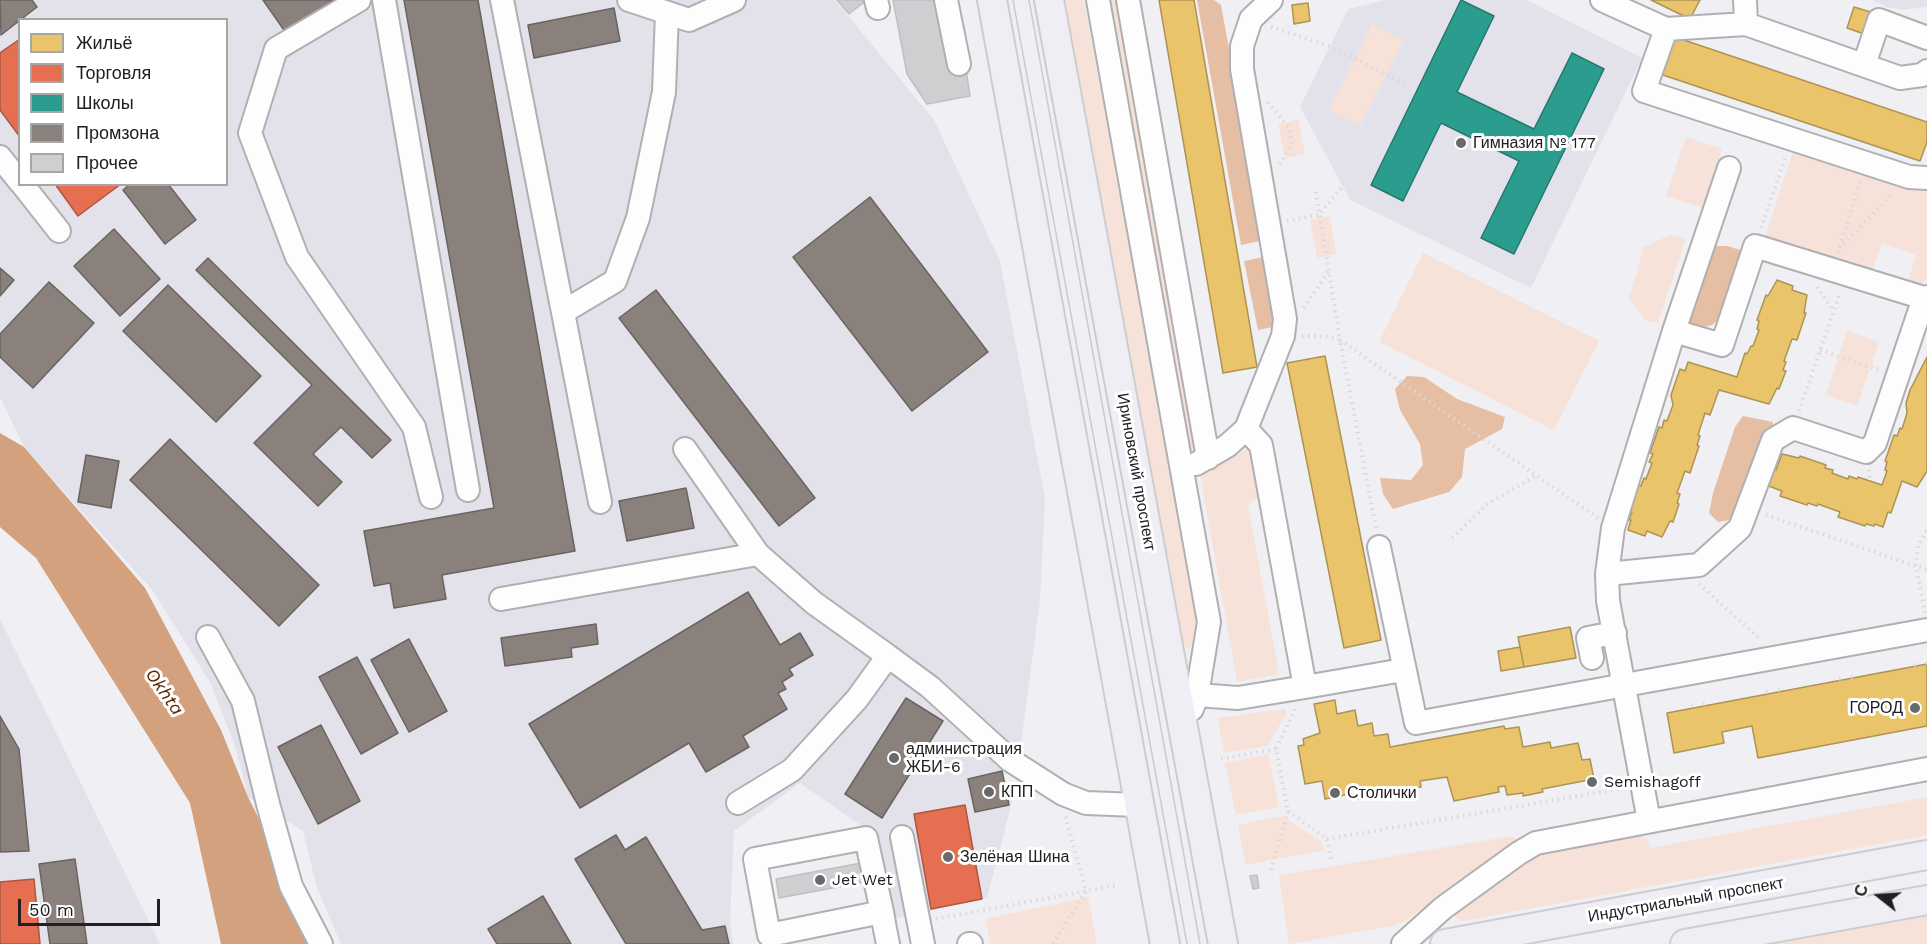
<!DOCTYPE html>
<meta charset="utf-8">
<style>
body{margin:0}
#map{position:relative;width:1927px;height:944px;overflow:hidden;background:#f0eff3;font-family:"Work Sans",sans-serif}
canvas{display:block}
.legend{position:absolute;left:18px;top:18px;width:210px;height:168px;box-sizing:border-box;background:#fff;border:2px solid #a6a6a7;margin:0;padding:8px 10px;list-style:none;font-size:18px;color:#202022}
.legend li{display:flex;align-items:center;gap:12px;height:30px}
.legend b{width:30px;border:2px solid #a6a6a7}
.north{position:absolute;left:1849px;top:866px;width:60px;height:60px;-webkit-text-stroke:4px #fff;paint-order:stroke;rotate:287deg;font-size:16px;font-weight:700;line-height:24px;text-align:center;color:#202022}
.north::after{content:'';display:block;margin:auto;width:21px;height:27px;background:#202022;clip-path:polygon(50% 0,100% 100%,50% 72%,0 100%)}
.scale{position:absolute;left:18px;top:899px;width:142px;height:27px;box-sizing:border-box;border:3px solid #202022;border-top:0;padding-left:8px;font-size:18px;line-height:21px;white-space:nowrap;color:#202022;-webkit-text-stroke:4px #fff;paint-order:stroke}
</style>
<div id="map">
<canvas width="1927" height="944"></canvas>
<ul class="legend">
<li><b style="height:16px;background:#e9c46a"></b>Жильё</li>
<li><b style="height:16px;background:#e76f51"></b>Торговля</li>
<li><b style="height:16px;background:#2a9d8f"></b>Школы</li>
<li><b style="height:16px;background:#8a817c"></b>Промзона</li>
<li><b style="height:16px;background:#cfcfd1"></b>Прочее</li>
</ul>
<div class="north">С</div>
<div class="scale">50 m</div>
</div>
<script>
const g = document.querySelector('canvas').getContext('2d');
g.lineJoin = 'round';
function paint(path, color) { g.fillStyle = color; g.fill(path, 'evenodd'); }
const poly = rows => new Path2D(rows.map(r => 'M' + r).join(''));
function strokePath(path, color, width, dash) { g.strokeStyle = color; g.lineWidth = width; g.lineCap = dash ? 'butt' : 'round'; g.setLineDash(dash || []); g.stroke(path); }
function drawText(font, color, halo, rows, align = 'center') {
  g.font = font + ' "Work Sans",sans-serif'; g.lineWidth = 6; g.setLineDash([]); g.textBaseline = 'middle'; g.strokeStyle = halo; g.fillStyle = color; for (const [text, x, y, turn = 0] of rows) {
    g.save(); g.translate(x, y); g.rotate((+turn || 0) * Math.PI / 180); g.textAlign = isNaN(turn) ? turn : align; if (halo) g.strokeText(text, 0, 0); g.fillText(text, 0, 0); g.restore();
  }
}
const built = poly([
 [0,0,835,0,934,120,1000,261,1045,498,1040,600,1020,750,1002,768,1012,802,987,898,890,920,872,833,800,783,734,831,730,923,733,944,341,944,317,888,303,831,248,797,236,749,211,684,153,591,24,447,0,397],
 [20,20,226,20,226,184,20,184],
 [1385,0,1527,0,1642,58,1531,288,1350,200,1300,107,1348,9],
 [1872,0,1927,0,1927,7,1903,10,1887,7],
 [0,619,160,944,0,944]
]);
const green = poly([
 [1065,0,1084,0,1196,608,1195,639,1189,649,1184,645],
 [1106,0,1118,0,1196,447,1191,451,1189,449],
 [1372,25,1404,40,1360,126,1329,110],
 [1298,120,1305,154,1285,158,1278,124],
 [1686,137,1722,149,1703,208,1666,196],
 [1793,151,1906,188,1927,186,1927,279,1917,288,1907,284,1916,255,1882,243,1872,273,1765,237],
 [1330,216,1336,254,1317,258,1310,220],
 [1670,235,1686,239,1658,323,1645,320,1629,299,1644,247],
 [1423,253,1599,341,1554,430,1379,342],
 [1847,331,1879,342,1857,406,1826,395],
 [1247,449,1252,450,1263,494,1248,505,1279,674,1237,682,1200,474],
 [1285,709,1287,713,1267,746,1224,753,1218,718],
 [1268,754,1279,807,1236,815,1225,763],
 [1927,797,1927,835,1463,921,1455,918,1454,914,1537,854,1638,833,1647,839,1650,848],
 [1282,816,1322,842,1324,850,1246,865,1238,825],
 [1512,836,1518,840,1407,920,1393,926,1289,944,1279,875],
 [1088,897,1097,944,991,944,985,919],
 [1927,909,1927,944,1736,944]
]);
const forest = poly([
 [1197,0,1214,0,1221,5,1264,240,1241,245],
 [1714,246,1727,246,1740,250,1745,257,1728,311,1712,325,1693,330,1684,324],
 [1268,256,1282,325,1258,330,1244,261],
 [1407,376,1424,377,1457,399,1505,417,1502,429,1465,449,1462,477,1449,492,1393,509,1383,494,1380,478,1411,480,1423,465,1420,444,1400,410,1395,389],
 [1743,416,1773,422,1770,437,1746,503,1729,520,1718,522,1709,513,1713,493,1735,427]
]);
const water = poly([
 [0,433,24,447,145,588,221,730,248,797,322,944,221,944,190,803,36,558,0,527]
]);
const homes = poly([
 [1159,0,1194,0,1257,367,1223,373,1159,0],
 [1651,0,1700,0,1690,19,1651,0],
 [1308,3,1310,21,1294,24,1292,5,1308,3],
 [1854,7,1874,13,1867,35,1847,28,1854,7],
 [1672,36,1927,122,1927,142,1920,161,1660,74,1672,36],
 [1777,280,1793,286,1792,290,1807,295,1804,313,1806,313,1797,340,1792,339,1784,361,1786,362,1783,370,1786,371,1779,389,1777,388,1769,404,1719,390,1710,415,1705,413,1698,435,1700,436,1697,445,1699,446,1690,473,1685,471,1677,493,1680,494,1677,503,1679,504,1673,522,1670,521,1662,537,1647,531,1645,536,1628,530,1631,520,1629,520,1632,512,1629,511,1638,485,1641,486,1644,478,1646,479,1652,463,1649,462,1653,454,1650,453,1659,427,1662,428,1664,420,1667,421,1673,405,1671,395,1680,369,1685,371,1688,362,1737,377,1745,353,1747,354,1751,346,1753,346,1759,330,1757,329,1759,321,1757,320,1766,295,1768,296,1777,280],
 [1325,356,1381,640,1344,648,1287,363,1325,356],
 [1927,357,1927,471,1917,487,1902,481,1891,513,1888,512,1883,527,1875,524,1874,526,1866,524,1865,526,1838,517,1840,512,1818,504,1817,506,1808,503,1807,505,1780,496,1782,491,1766,485,1772,469,1776,470,1782,454,1799,458,1800,456,1826,465,1825,468,1833,470,1832,473,1848,479,1849,476,1857,479,1858,477,1882,485,1887,471,1885,470,1887,462,1885,461,1894,435,1897,436,1900,428,1902,429,1907,413,1906,403,1910,390,1927,357],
 [1570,627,1576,658,1524,667,1518,637,1570,627],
 [1520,647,1524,667,1501,671,1498,651,1520,647],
 [1927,664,1927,726,1758,758,1752,726,1722,732,1724,743,1674,753,1667,713,1927,664],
 [1335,700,1337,714,1355,710,1358,726,1372,723,1374,736,1388,734,1390,747,1504,726,1505,729,1519,727,1523,747,1550,742,1551,748,1578,743,1582,760,1590,759,1594,779,1542,789,1543,792,1523,796,1523,793,1507,795,1505,786,1498,787,1499,792,1454,801,1447,777,1420,781,1421,787,1393,792,1394,796,1358,799,1356,789,1349,790,1349,794,1325,799,1322,781,1305,784,1298,746,1304,745,1303,739,1320,733,1314,704,1335,700]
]);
const shops = poly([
 [20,39,20,137,0,110,0,53,20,39],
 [55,184,121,184,78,216,55,184],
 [965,805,982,899,931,909,914,814,965,805],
 [34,879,40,944,0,944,0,882,34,879]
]);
const schools = poly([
 [1461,0,1494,16,1457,92,1534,129,1572,53,1604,69,1514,254,1481,238,1519,161,1441,123,1403,201,1371,185,1461,0]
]);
const industry = poly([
 [0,0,32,0,37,7,1,35,0,0],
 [263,0,334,0,286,33,263,0],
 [404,0,478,0,575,551,442,575,446,599,394,608,390,583,374,586,364,531,494,508,404,0],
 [614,8,620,41,534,58,528,25,614,8],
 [130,184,168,184,196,220,165,244,123,190,130,184],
 [870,197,988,352,912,411,793,257,870,197],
 [114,229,160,279,120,316,74,266,114,229],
 [208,258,391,440,372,458,341,427,313,454,342,482,318,506,254,443,312,385,196,270,208,258],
 [0,268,14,280,0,296,0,268],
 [49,282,94,323,33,388,0,357,0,334,49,282],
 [168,285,261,376,216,422,123,331,168,285],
 [656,290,815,498,779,526,619,318,656,290],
 [170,439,319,585,279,626,130,480,170,439],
 [86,455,119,461,111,508,78,502,86,455],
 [686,488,694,528,627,541,619,501,686,488],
 [748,592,780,645,800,633,813,655,789,669,793,675,782,682,786,689,778,693,787,709,743,736,749,747,706,772,689,743,580,808,529,724,748,592],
 [596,624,598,644,571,648,572,657,505,666,501,638,596,624],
 [409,639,447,711,409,732,371,660,409,639],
 [357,657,398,733,361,754,319,677,357,657],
 [906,698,943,721,882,818,845,794,906,698],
 [0,716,19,749,29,851,0,852,0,716],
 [321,725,360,801,318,824,278,747,321,725],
 [1002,771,1009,805,975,812,968,779,1002,771],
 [616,835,625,850,646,837,702,930,725,926,729,944,626,944,575,859,616,835],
 [75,859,87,944,50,944,39,864,75,859],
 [543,896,571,944,497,944,488,929,543,896]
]);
const building = poly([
 [837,0,863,0,863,3,849,14,837,0],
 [893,0,934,0,944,52,965,63,970,96,927,104,907,74,893,0],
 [861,863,865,882,779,898,776,879,861,863],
 [1257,875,1259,888,1253,889,1250,876,1257,875]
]);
const path = poly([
 [1271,27,1329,46,1407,85],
 [1268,102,1289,128,1292,145,1278,167],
 [1316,192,1340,340,1598,518],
 [1287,221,1319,215,1342,187],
 [1761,228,1786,156],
 [1839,248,1893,193],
 [1838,252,1860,182],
 [1817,287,1833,310],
 [1304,308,1328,272],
 [1302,336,1323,336,1340,340,1376,528],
 [1820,350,1879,370],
 [1799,411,1840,293],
 [1869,470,1870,481],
 [1766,515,1927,570],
 [1452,538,1486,505,1537,475],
 [1699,584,1760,639],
 [1925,613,1916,566,1918,546,1927,530],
 [1926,663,1927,663],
 [1914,665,1919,664],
 [1851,677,1856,676],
 [1839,679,1845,678],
 [1778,690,1783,690],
 [1766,692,1772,691],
 [1703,704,1708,703],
 [1691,706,1696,705],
 [1295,709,1276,749,1288,811,1327,839,1331,859],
 [1221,759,1276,749],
 [1327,839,1625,788],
 [1271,870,1288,811],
 [936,919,1118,885],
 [1053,944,1086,891,1065,815]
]);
const minor = poly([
 [359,0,276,49,250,133,297,257,414,427,431,497],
 [384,0,468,490],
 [502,0,600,502],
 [629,0,689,20,734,0],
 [876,0,878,8],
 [946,0,959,64],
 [1098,0,1209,622,1197,695,1192,709],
 [1128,0,1208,458],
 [1602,0,1666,29,1644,91,1909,177,1927,178],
 [1746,24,1900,78,1922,75,1927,71],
 [1666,29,1746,24,1745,0],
 [1864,65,1879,20,1927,38],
 [0,157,20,182],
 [22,184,59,231],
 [563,312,615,281,638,218,664,92,667,13],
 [1674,331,1729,168],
 [685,449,758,554,814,603,888,656],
 [1196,464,1227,446,1246,429],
 [1379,547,1416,723,1927,630],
 [1607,574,1699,565,1740,528,1773,440,1793,428,1866,452,1875,443,1924,298],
 [501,599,758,554],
 [208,637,243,701,268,804,291,886,321,944],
 [1592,658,1588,638,1615,633],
 [1305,687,1403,670],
 [1197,695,1238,698,1305,687,1261,445,1246,429,1283,336,1285,319,1242,69,1242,46,1251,19,1271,0],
 [738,803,792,770,857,699,888,656,930,687,1010,760,1063,794,1086,803,1138,805],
 [1649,821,1608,601,1607,574,1613,528,1674,331,1722,345,1755,246,1924,298,1927,297],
 [902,837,923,944],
 [882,912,769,935,755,859,866,838,882,912,885,929,888,944],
 [969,944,971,944],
 [1403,944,1443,908,1519,853,1536,843,1927,769]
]);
const major = poly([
 [992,0,1165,944],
 [1049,0,1223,944],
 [1445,944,1927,855],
 [1685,944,1927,900]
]);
const tram = poly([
 [1013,0,1187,944],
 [1029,0,1200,944]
]);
const markers = [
 [1461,143,6,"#69686b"],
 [1915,708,6,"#69686b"],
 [894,758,6,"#69686b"],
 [1592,782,6,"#69686b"],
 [989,792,6,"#69686b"],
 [1335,793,6,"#69686b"],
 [948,857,6,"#69686b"],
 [820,880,6,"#69686b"]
];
const poiNames = [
 ["Гимназия № 177",1473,143],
 ["ГОРОД",1903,708,"right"],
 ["администрация",906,749],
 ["ЖБИ-6",906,767],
 ["Semishagoff",1604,782],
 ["КПП",1001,792],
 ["Столички",1347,793],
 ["Зелёная Шина",960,857],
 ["Jet Wet",832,880]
];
const streetNames = [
 ["Ириновский проспект",1136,472,80],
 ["Индустриальный проспект",1686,900,-10]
];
const waterNames = [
 ["Okhta",164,692,55]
];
paint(built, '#e3e2eb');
paint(green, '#f6e2d8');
paint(forest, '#e6bea3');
paint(water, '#d3a17d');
paint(homes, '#e9c46a');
strokePath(homes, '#ad9354', 1.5);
paint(shops, '#e76f51');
strokePath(shops, '#ab5743', 1.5);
paint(schools, '#2a9d8f');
strokePath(schools, '#27786e', 1.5);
paint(industry, '#8a817c');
strokePath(industry, '#6a6461', 1.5);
paint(building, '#cfcfd1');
strokePath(building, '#c0bfc2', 1.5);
strokePath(minor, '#b0afb2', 26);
strokePath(major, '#cdcdcf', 32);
strokePath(path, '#d9d9da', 4, [1.5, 4.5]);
strokePath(minor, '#fdfdfd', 22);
strokePath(major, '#f0eef5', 28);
strokePath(tram, '#cbcbcd', 1.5);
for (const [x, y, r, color] of markers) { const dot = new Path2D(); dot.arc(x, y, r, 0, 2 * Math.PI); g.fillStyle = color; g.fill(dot); strokePath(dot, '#fff', 2); }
drawText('16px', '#202022', '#fff', poiNames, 'left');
drawText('16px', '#202022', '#fff', streetNames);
drawText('italic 18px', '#562800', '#fff', waterNames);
</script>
